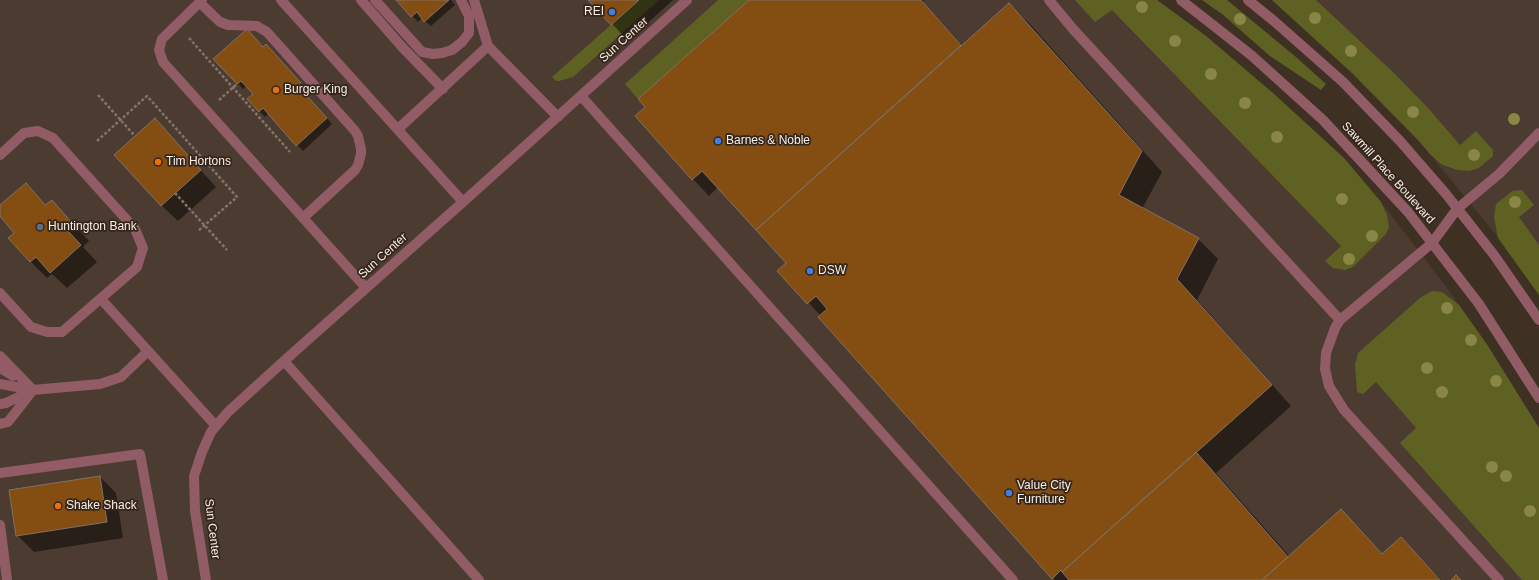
<!DOCTYPE html>
<style>
body{margin:0}
canvas{display:block;background:#3e3023}
</style>
<canvas width="1539" height="580"></canvas>
<script>
const g = document.querySelector('canvas').getContext('2d');
g.lineJoin = 'round';
function paint(path, color) { g.fillStyle = color; g.fill(path, 'evenodd'); }
const poly = rows => new Path2D(rows.map(r => 'M' + r).join(''));
function strokePath(path, color, width, dash) { g.strokeStyle = color; g.lineWidth = width; g.lineCap = dash ? 'butt' : 'round'; g.setLineDash(dash || []); g.stroke(path); }
function drawText(font, color, halo, rows, align = 'center') {
  g.font = font + ' Helvetica,sans-serif'; g.lineWidth = 3.5; g.setLineDash([]); g.textBaseline = 'middle'; g.strokeStyle = halo; g.fillStyle = color; for (const [text, x, y, turn = 0] of rows) {
    g.save(); g.translate(x, y); g.rotate((+turn || 0) * Math.PI / 180); g.textAlign = isNaN(turn) ? turn : align; if (halo) g.strokeText(text, 0, 0); g.fillText(text, 0, 0); g.restore();
  }
}
const commercial = poly([
 [0,0,1157,0,1206,36,1274,94,1344,158,1381,202,1447,288,1488,346,1539,428,1539,580,0,580],
 [1272,0,1539,0,1539,295,1498,237,1418,140,1352,73]
]);
const green = poly([
 [639,0,659,0,573,77,559,81,556,81,552,77],
 [718,0,749,0,638,99,625,84],
 [1075,0,1157,0,1206,36,1274,94,1344,158,1381,202,1387,215,1389,227,1386,234,1353,267,1345,270,1333,268,1325,261,1341,246,1112,10,1095,22],
 [1202,0,1227,0,1296,57,1326,84,1321,90,1270,56,1222,14],
 [1272,0,1316,0,1394,73,1429,109,1460,145,1476,131,1493,150,1493,156,1479,168,1469,171,1457,170,1441,164,1430,154,1418,140,1352,73],
 [1522,190,1534,205,1519,217,1539,245,1539,295,1498,238,1494,217,1496,204,1512,191],
 [1432,291,1442,292,1459,305,1488,346,1539,428,1539,580,1522,580,1400,443,1416,428,1376,382,1363,394,1357,392,1355,364,1358,353,1420,298]
]);
const shadow = poly([
 [398,0,451,0,455,5,431,26,422,18,418,22],
 [590,0,673,0,628,41],
 [750,0,924,0,923,2,963,46,1009,4,1030,24,1162,172,1142,209,1198,239,1218,259,1197,300,1291,406,1216,473,1290,557,1341,511,1383,555,1401,538,1441,580,1055,580,819,318,821,316,779,271,788,263,718,187,709,196,693,179,647,107],
 [264,48,272,51,306,90,303,92,332,124,303,151,269,113,265,117,259,111,254,94,247,86,243,89,215,59],
 [155,120,216,187,178,221,161,205],
 [26,184,46,206,52,201,89,241,83,247,97,262,67,288,52,274,47,278,31,262,10,238,16,233,0,215,0,207],
 [100,477,116,493,123,538,34,552,17,535]
]);
const building = poly([
 [396,0,449,0,424,22,417,12,411,17,396,0],
 [588,0,639,0,611,25,588,0],
 [749,0,921,0,961,45,756,230,702,171,692,180,635,116,645,107,638,99,749,0],
 [1009,3,1142,151,1119,195,1199,238,1177,279,1272,385,1062,572,1061,570,1052,579,818,317,827,309,816,296,807,304,777,271,786,263,756,230,1009,3],
 [247,29,263,47,266,44,301,83,298,86,327,118,296,146,263,108,259,112,247,99,253,94,241,81,237,84,213,59,247,29],
 [155,118,201,170,161,206,114,155,155,118],
 [26,183,45,205,52,200,73,224,67,230,81,245,50,273,36,257,30,262,8,238,14,233,0,216,0,205,26,183],
 [1196,452,1288,557,1262,580,1069,580,1062,572,1196,452],
 [100,476,107,522,16,536,9,490,100,476],
 [1341,509,1382,554,1401,537,1440,580,1262,580,1341,509],
 [1456,575,1461,580,1451,580,1456,575]
]);
const path = poly([
 [189,38,290,152],
 [98,95,135,136],
 [219,100,237,84],
 [97,141,147,96,237,197,198,231],
 [175,193,227,250]
]);
const minor = poly([
 [202,0,162,39,159,50,163,62,366,288],
 [281,0,463,202],
 [361,0,403,48,443,89],
 [375,0,422,52,433,54,442,53,452,50,462,42,469,33,469,16,461,0],
 [474,0,488,46],
 [1049,0,1073,29,1340,320],
 [1181,0,1251,55,1323,120,1408,212,1479,304,1539,398],
 [1248,0,1274,21,1343,82,1400,141,1446,194,1494,255,1539,320],
 [200,3,220,22,228,25,257,26,267,32,355,131,358,136,361,149,361,154,358,165,355,170,303,218],
 [581,96,1013,580],
 [398,129,488,46,558,117],
 [0,155,24,133,38,131,53,138,135,229,143,248,137,267,62,332,47,332,31,327,0,293],
 [101,299,216,426],
 [0,356,33,390],
 [284,361,479,580],
 [0,368,13,376],
 [0,384,33,390,100,384,121,377,148,351],
 [0,404,6,403,31,391],
 [0,424,8,422,33,390],
 [0,473,140,454,163,580],
 [0,525,7,580],
 [206,580,195,511,194,476,202,452,211,432,216,426,228,412,284,361,463,202,687,0],
 [1499,580,1344,410,1329,386,1325,369,1326,353,1335,328,1340,320,1432,243,1457,209,1499,174,1539,133]
]);
const trees = [
 [1142,7],
 [1315,18],
 [1240,19],
 [1175,41],
 [1351,51],
 [1211,74],
 [1245,103],
 [1413,112],
 [1514,119],
 [1277,137],
 [1474,155],
 [1342,199],
 [1515,202],
 [1372,236],
 [1349,259],
 [1447,308],
 [1471,340],
 [1427,368],
 [1496,381],
 [1442,392],
 [1492,467],
 [1506,476],
 [1530,511]
];
const markers = [
 [612,12,4,"#3f7fe0"],
 [276,90,4,"#e8710a"],
 [718,141,4,"#3f7fe0"],
 [158,162,4,"#e8710a"],
 [40,227,4,"#5c6f8a"],
 [810,271,4,"#3f7fe0"],
 [1009,493,4,"#3f7fe0"],
 [58,506,4,"#e8710a"]
];
const poiNames = [
 ["REI",604,12,"right"],
 ["Burger King",284,90],
 ["Barnes & Noble",726,141],
 ["Tim Hortons",166,162],
 ["Huntington Bank",48,227],
 ["DSW",818,271],
 ["Value City",1017,486],
 ["Furniture",1017,500],
 ["Shake Shack",66,506]
];
const streetNames = [
 ["Sun Center",624,40,-42],
 ["Sawmill Place Boulevard",1388,173,48],
 ["Sun Center",383,256,-42],
 ["Sun Center",212,529,83]
];
paint(commercial, '#4b3b30');
paint(green, '#5f6123');
paint(shadow, '#0007');
paint(building, '#844d12');
strokePath(building, '#827162', 1);
strokePath(path, '#817469', 2.5, [3, 2]);
strokePath(minor, '#925c67', 10);
g.fillStyle = '#8a8645';
for (const [x, y] of trees) { g.beginPath(); g.arc(x, y, 6, 0, 2 * Math.PI); g.fill(); }
for (const [x, y, r, color] of markers) { const dot = new Path2D(); dot.arc(x, y, r, 0, 2 * Math.PI); g.fillStyle = color; g.fill(dot); strokePath(dot, '#34261a', 1.5); }
drawText('12px', '#f8eee6', '#34261a', poiNames, 'left');
drawText('12px', '#f8eee6', '#34261a', streetNames);
</script>
